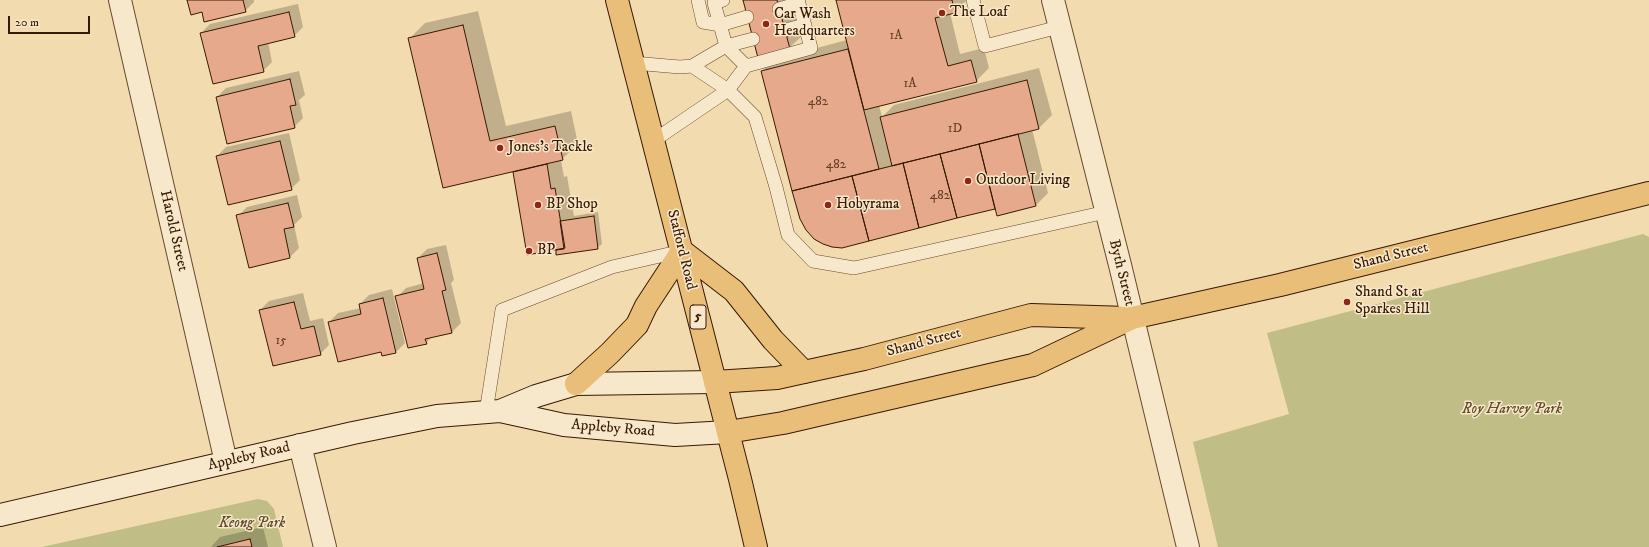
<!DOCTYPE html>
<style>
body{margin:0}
#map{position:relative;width:1649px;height:547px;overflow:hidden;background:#f2dbaf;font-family:"IM FELL DW Pica",serif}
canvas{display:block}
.scale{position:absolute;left:8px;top:16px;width:82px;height:18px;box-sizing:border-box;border:2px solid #371903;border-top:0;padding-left:5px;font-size:12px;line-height:14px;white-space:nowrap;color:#371903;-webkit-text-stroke:3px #f7e8cb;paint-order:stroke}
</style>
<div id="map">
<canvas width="1649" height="547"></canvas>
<div class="scale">20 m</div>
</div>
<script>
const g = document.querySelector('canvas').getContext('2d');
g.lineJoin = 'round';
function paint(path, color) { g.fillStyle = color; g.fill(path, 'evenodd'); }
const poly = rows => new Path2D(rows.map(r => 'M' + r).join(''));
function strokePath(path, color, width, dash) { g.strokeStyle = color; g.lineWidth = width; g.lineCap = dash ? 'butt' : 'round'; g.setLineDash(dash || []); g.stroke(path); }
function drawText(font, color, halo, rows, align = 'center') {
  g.font = font + ' "IM FELL DW Pica",serif'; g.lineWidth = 3; g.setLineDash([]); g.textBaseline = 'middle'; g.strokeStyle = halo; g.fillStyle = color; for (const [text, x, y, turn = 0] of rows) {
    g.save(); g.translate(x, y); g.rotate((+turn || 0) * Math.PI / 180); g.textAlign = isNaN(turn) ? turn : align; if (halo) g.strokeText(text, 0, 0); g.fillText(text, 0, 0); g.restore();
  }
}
const green = poly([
 [1643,234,1649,237,1649,547,1218,547,1193,442,1289,414,1267,333],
 [258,499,267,501,274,509,283,547,42,547]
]);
const shadow = poly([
 [188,0,254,0,254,2,245,11,203,11],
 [744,0,793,0,802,36,789,48],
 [837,0,967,0,955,12,950,13,960,54,984,48,989,68,976,81,879,105,882,117,894,105,1039,68,1052,115,1039,128,1032,129,1048,193,1036,205,996,208,842,247,801,219,762,71,775,59,847,40],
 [298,4,303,27,294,36,268,42,272,62,263,71,201,33,210,24],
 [478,11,506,126,571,111,578,144,561,160,564,177,567,176,574,216,598,212,602,244,597,248,557,254,557,249,514,172,517,170,444,187,409,39,425,23],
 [299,71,305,95,299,100,303,118,294,127,217,97,226,88],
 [289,133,300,180,291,189,217,156,226,147],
 [297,195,302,217,294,225,299,248,290,257,250,266,238,216,247,207],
 [446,245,454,280,451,283,461,323,452,332,433,336,426,343,397,297,406,288,424,283,418,258,427,249],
 [392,289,405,343,396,352,383,355,382,351,329,322,338,313,361,308,360,304,369,295],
 [303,293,310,321,323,318,329,345,320,354,260,310,269,301],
 [263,527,268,547,211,547,220,537]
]);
const building = poly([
 [187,0,243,0,246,12,204,22,202,12,191,15,187,0],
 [743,0,777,0,790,49,758,58,743,0],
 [836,0,952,0,955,13,935,18,948,66,971,60,977,82,864,110,836,0],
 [289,12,295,37,258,46,264,72,213,84,200,33,289,12],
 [463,25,490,141,555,126,563,160,443,188,408,38,463,25],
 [848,49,879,169,792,191,761,71,848,49],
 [290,79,296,105,290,106,295,128,227,144,216,97,290,79],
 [1027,80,1039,129,892,166,880,117,1027,80],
 [1018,134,1036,206,997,216,979,144,1018,134],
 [280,141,292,190,228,205,216,156,280,141],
 [979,144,995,209,957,218,940,154,979,144],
 [940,154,957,218,919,228,903,163,940,154],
 [903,163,919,228,869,241,852,176,903,163],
 [547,164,551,189,555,188,565,248,527,255,513,172,547,164],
 [852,176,869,241,842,248,832,247,823,244,814,239,806,230,800,219,792,191,852,176],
 [288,203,294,227,284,229,290,258,249,268,236,215,288,203],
 [594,216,598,249,556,255,556,250,564,249,560,221,594,216],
 [437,253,446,290,442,291,452,333,425,339,427,344,408,348,395,296,424,289,417,258,437,253],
 [383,298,396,353,382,356,381,352,338,362,328,322,361,314,359,304,383,298],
 [294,302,301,329,314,326,321,355,273,366,259,310,294,302],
 [250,539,252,547,217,547,250,539]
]);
const lane = poly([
 [698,0,703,22,720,25,747,17],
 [723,0,714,3,726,46,746,66],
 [973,0,985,46,1059,27],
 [779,9,799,3],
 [785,30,805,25],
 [633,63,680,67,692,66,726,46,753,39],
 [692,66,728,90,755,117,776,187,788,235,813,261,854,268,1106,212],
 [653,141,728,90,746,66,811,48,798,0],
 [486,412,502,310,612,267,682,251]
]);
const street = poly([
 [120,0,226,462],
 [1053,0,1120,265,1188,547],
 [300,445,325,547]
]);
const secondary = poly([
 [500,411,564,425,675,435,728,432],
 [0,515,353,433,437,416,500,411,536,396,576,384,715,382]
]);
const primary = poly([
 [715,382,777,378,804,372,864,359,1031,315,1128,318],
 [728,432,783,423,1033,365,1132,318,1280,285,1649,193]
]);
const highway = poly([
 [617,0,740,479,756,547],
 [682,251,734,291,773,340,804,372],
 [576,384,610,353,637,325,646,306,682,251]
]);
const markers = [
 [942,13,4,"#8f2418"],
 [766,24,4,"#8f2418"],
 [500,148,4,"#8f2418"],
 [968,181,4,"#8f2418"],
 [538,205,4,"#8f2418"],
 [828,205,4,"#8f2418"],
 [529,251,4,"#8f2418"],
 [1347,302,4,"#8f2418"]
];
const numberNames = [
 ["1A",896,36],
 ["1A",910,84],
 ["482",818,102],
 ["1D",955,129],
 ["482",836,165],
 ["482",940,196],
 ["15",281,341]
];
const shields = [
 [698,317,16]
];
const shieldNames = [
 ["5",698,317]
];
const poiNames = [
 ["The Loaf",950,13],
 ["Car Wash",774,15],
 ["Headquarters",774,32],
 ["Jones's Tackle",508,148],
 ["Outdoor Living",976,181],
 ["BP Shop",546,205],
 ["Hobyrama",836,205],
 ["BP",537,251],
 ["Shand St at",1355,293],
 ["Sparkes Hill",1355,310]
];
const streetNames = [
 ["Harold Street",173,231,77],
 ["Stafford Road",681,250,76],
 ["Shand Street",1391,257,-14],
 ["Byth Street",1121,273,76],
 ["Shand Street",924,343,-15],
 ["Appleby Road",613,429,5],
 ["Appleby Road",249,457,-13]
];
const parkNames = [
 ["Roy Harvey Park",1512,410],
 ["Keong Park",252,524]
];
paint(green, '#c0be86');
paint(shadow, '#0003');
paint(building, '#e7a98b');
strokePath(building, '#371903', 1);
strokePath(lane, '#664a2e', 14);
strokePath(street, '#664a2e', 24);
strokePath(secondary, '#371903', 24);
strokePath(primary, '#371903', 24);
strokePath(highway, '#371903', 24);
strokePath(lane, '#f7e8cb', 13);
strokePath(street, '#f7e8cb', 22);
strokePath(secondary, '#f7e8cb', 22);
strokePath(primary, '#e9be78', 22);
strokePath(highway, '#e9be78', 22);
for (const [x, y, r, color] of markers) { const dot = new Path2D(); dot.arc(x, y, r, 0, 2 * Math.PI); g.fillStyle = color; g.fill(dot); strokePath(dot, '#f7e8cb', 1.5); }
drawText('13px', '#633d25', null, numberNames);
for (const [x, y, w] of shields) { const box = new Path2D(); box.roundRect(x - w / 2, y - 12, w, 24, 3); g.fillStyle = '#f7e8cb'; g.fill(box); strokePath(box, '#371903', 1); }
drawText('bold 14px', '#371903', null, shieldNames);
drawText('15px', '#371903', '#f7e8cb', poiNames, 'left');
drawText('15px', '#371903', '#f7e8cb', streetNames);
drawText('italic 15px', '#604b2a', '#f7e8cb', parkNames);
</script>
